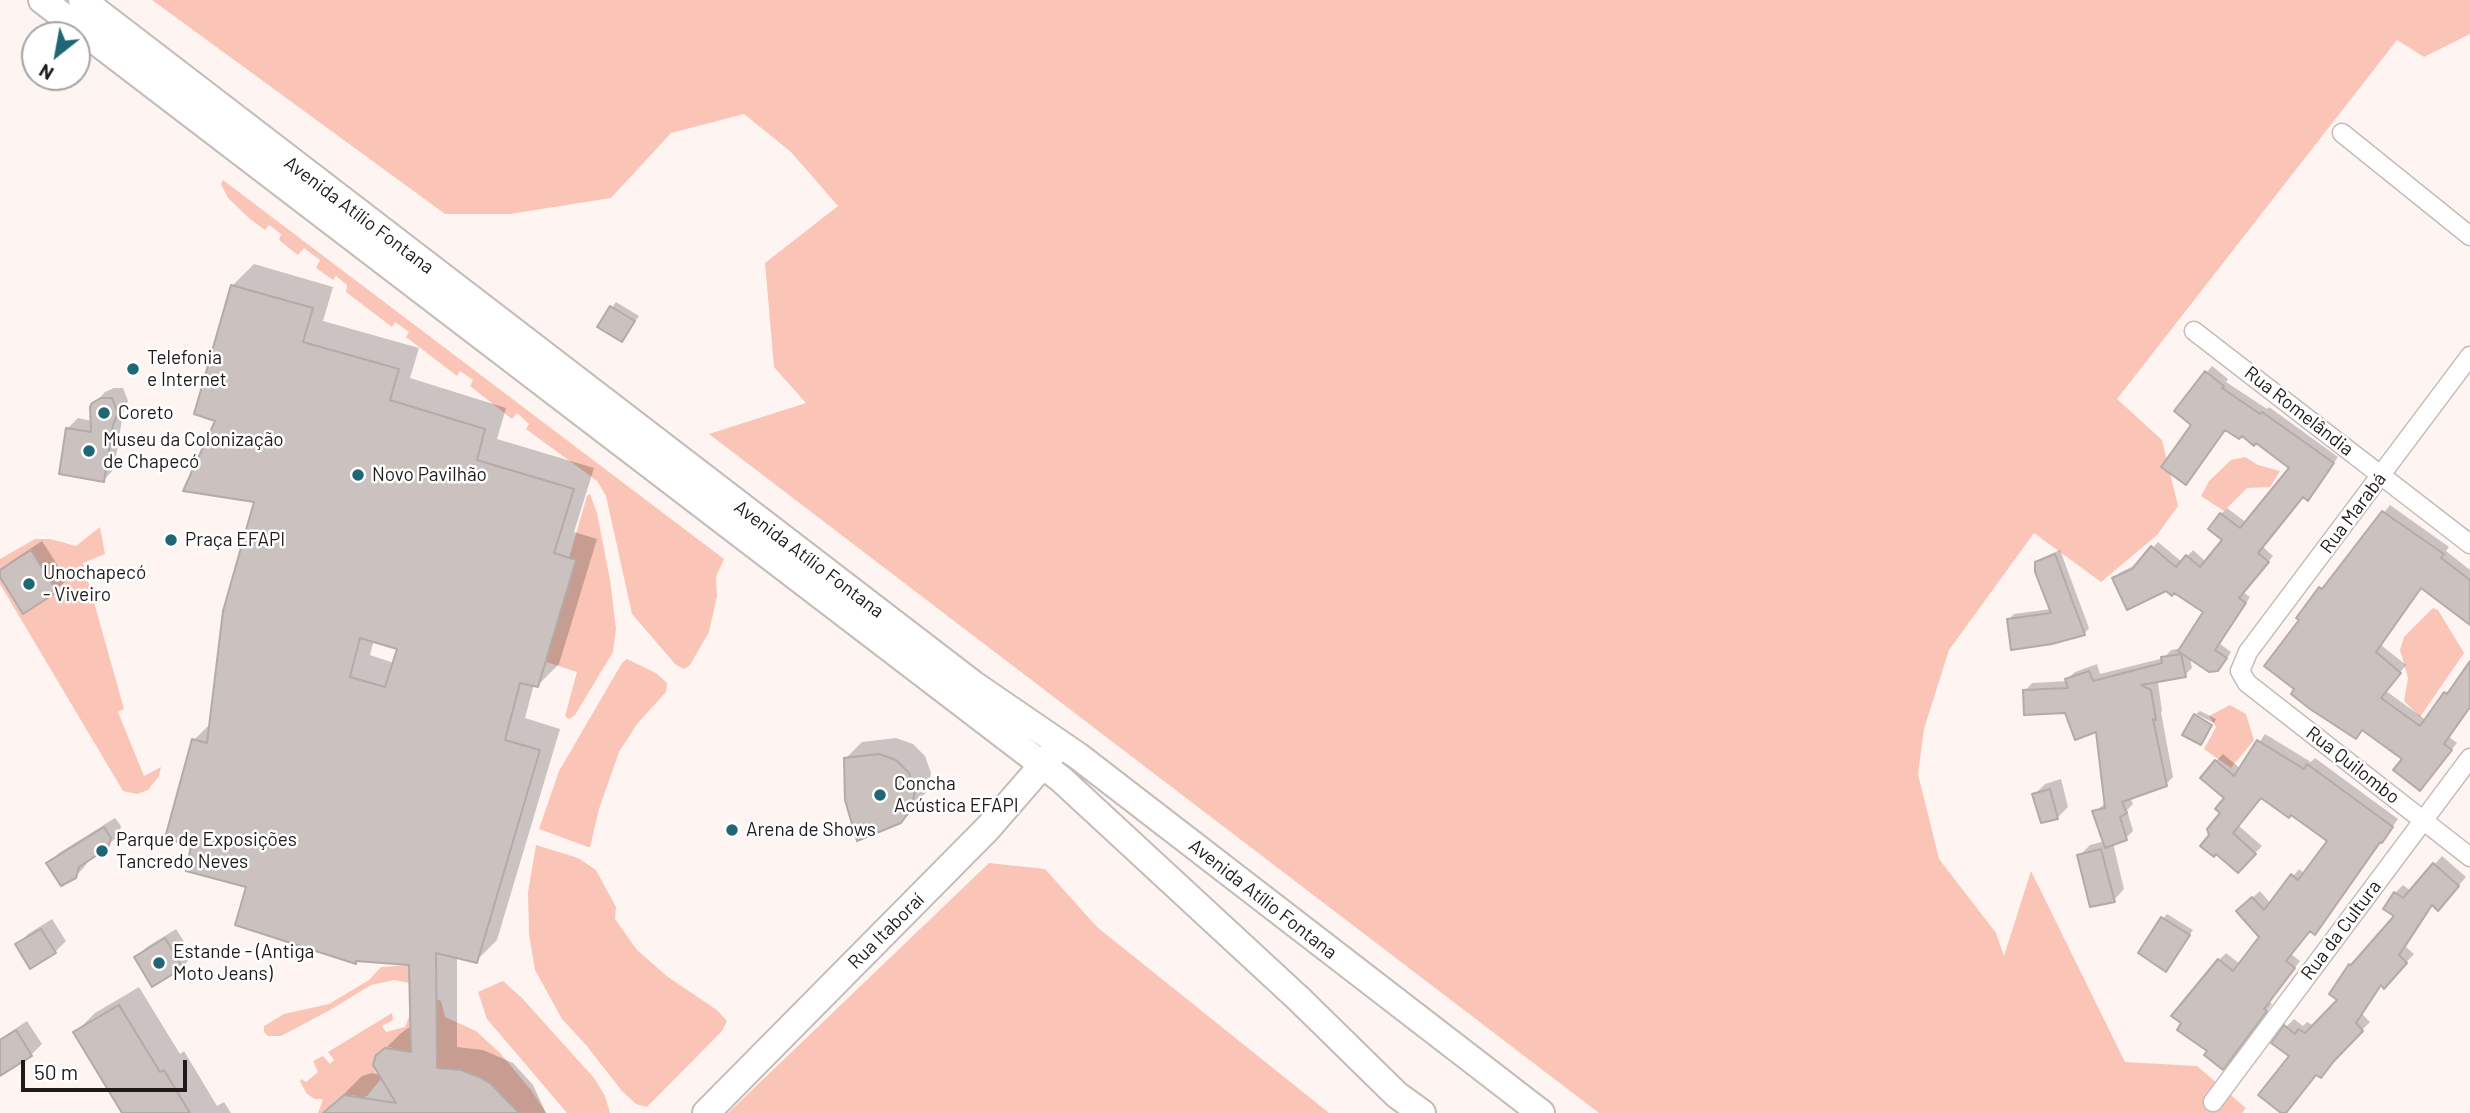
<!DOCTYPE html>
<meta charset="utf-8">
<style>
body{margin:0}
#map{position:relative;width:2470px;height:1113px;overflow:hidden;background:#fef4f2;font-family:Barlow,sans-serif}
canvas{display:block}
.north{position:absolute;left:21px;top:21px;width:70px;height:70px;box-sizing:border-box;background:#fff;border:2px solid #a5a4a3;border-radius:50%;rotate:211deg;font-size:19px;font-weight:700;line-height:28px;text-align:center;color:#1e1b1a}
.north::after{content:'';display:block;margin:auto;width:24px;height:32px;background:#206776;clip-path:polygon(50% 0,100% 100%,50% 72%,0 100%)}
.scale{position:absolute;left:21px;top:1060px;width:166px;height:32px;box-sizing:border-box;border:4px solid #1e1b1a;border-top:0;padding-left:9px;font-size:21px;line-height:24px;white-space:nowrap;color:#1e1b1a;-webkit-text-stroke:5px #fff;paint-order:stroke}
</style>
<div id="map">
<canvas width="2470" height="1113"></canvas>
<div class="north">N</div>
<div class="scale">50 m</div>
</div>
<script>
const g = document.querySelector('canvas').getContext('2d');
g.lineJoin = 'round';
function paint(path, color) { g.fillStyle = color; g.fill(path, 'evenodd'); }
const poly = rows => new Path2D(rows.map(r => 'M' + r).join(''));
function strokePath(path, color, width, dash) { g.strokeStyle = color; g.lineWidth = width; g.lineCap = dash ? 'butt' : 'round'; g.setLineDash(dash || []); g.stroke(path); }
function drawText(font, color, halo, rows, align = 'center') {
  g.font = font + ' Barlow,sans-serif'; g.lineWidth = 5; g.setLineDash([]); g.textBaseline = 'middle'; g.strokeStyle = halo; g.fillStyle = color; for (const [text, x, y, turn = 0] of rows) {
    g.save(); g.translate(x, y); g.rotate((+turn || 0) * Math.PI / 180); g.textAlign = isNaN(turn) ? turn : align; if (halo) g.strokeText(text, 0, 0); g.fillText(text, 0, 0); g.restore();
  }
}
const green = poly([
 [152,0,2470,0,2470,34,2424,57,2397,40,2117,399,2162,440,2178,506,2157,535,2101,582,2034,533,1949,650,1924,729,1918,774,1939,859,1996,933,2004,956,2031,871,2125,1062,2197,1066,2246,1108,2242,1113,1599,1113,709,434,806,403,774,367,765,263,838,206,791,152,744,114,671,133,611,198,510,214,445,214],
 [223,180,724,559,716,577,717,596,709,632,690,665,684,669,676,665,632,614,606,496,597,481,526,429,529,424,517,413,512,419,470,386,473,380,460,371,457,376,406,337,409,332,395,322,392,327,346,292,347,285,336,276,333,280,316,268,320,260,304,248,298,255,279,240,281,234,269,225,265,230,250,219,228,198,221,184],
 [2245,457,2258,465,2280,471,2270,487,2247,488,2224,511,2201,496,2209,481,2231,460],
 [590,494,597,513,610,580,616,629,613,652,575,715,569,719,565,716,577,672,546,662,576,560,569,558,587,496],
 [100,527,105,554,83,563,124,709,118,712,144,776,161,767,159,776,148,790,137,794,123,791,0,584,0,559,35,539,50,539,76,546],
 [2433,608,2438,610,2464,653,2420,717,2404,701,2408,678,2400,650,2404,637],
 [627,659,656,673,667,683,666,692,637,724,619,752,599,809,590,847,588,847,539,829,559,771,622,663],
 [2230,705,2246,714,2254,740,2231,768,2204,749,2216,727,2209,716],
 [536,845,578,858,596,870,616,907,615,919,637,950,668,977,717,1010,727,1021,722,1031,647,1107,636,1104,622,1091,586,1045,562,1019,535,970,529,934,528,892],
 [989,863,1045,869,1097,927,1329,1113,728,1113],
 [409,965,409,983,394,980,371,985,330,1010,281,1036,268,1036,264,1032,264,1026,284,1014,329,1004,369,980,381,967],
 [503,981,522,998,594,1078,605,1096,610,1113,567,1113,487,1019,478,992],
 [436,999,441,1001,445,1017,476,1031,500,1053,531,1090,546,1113,515,1113,512,1106,491,1084,479,1077,437,1068],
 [392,1013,393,1020,382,1026,386,1032,405,1027,410,1014,411,1074,400,1051,390,1047,385,1048,380,1051,374,1060,375,1071,381,1079,367,1096,359,1098,355,1095,344,1095,335,1101,332,1113,318,1113,323,1099,315,1099,307,1094,300,1082,301,1079,306,1082,318,1072,313,1061,323,1056,330,1064,334,1060,328,1052]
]);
const shadow = poly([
 [254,264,333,287,323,321,419,348,410,378,506,408,497,439,594,468,574,532,597,539,559,664,538,685,534,684,525,718,560,729,497,940,476,961,457,957,457,1047,483,1050,513,1063,533,1085,546,1113,335,1113,340,1098,362,1076,372,1073,381,1075,378,1056,400,1034,408,1028,412,1028,411,963,249,886,193,845,194,740,211,723,256,501,218,420,232,286],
 [374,640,399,647,394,663,370,655],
 [616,302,639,316,621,340,599,326],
 [2212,366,2228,379,2226,382,2267,409,2269,407,2338,457,2314,493,2308,499,2303,496,2263,547,2273,556,2243,592,2250,597,2220,644,2231,652,2224,663,2217,669,2190,657,2192,668,2185,675,2154,681,2158,683,2162,711,2161,712,2173,777,2166,784,2130,797,2133,804,2127,810,2133,831,2126,838,2113,843,2124,889,2114,900,2079,856,2090,845,2105,841,2094,812,2106,803,2098,729,2025,691,2032,683,2068,681,2067,679,2075,672,2097,664,2100,674,2164,658,2171,650,2182,648,2206,612,2174,591,2114,579,2119,573,2138,564,2158,542,2182,562,2193,550,2206,562,2225,540,2221,514,2227,508,2247,523,2292,468,2256,441,2242,434,2226,428,2194,424,2176,411],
 [114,388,123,388,128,401,123,413,114,469,104,480,67,429,78,418,92,421,94,404,105,392],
 [2390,505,2449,547,2446,551,2470,570,2470,623,2422,586,2381,645,2406,665,2386,691,2426,720,2445,693,2453,688,2470,665,2470,707,2449,737,2457,743,2420,789,2404,759,2363,729,2356,737,2297,689,2302,620,2299,617],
 [42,541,67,580,56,590,24,611,0,571,10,562],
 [2060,550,2089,628,2085,633,2052,643,2009,619,2014,614,2051,609,2037,563,2042,558],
 [2200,711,2216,719,2214,723,2196,714],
 [2265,734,2311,762,2315,758,2398,819,2322,926,2315,933,2311,929,2291,954,2300,961,2269,1001,2272,1004,2230,1061,2219,960,2226,953,2240,964,2261,937,2238,911,2260,891,2271,904,2299,869,2305,874,2329,841,2291,813,2262,797,2239,826,2262,846,2238,871,2211,835,2222,813,2226,798,2216,761,2223,754,2241,769],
 [896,738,913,744,925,756,931,773,928,790,900,822,845,759,862,742],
 [2061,779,2068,807,2057,818,2034,795,2045,784],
 [115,818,121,826,119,835,107,846,88,859,86,865,75,877,48,864,59,853],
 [2442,856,2466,877,2446,900,2433,905,2406,947,2414,954,2392,978,2382,984,2362,1014,2370,1022,2341,1051,2321,1076,2292,1055,2286,1027,2294,1019,2303,1026,2307,1022,2314,1026,2340,1000,2331,994,2351,965,2396,916,2395,893,2403,885,2411,891],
 [2167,914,2193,930,2166,970,2163,919],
 [52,919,66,941,55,952,17,945,28,934],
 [176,929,193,956,182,967,136,957,147,947],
 [139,987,180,1054,184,1051,217,1106,224,1102,231,1113,124,1113,75,1033,95,1013],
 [27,1021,42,1044,31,1055,0,1073,0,1039]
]);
const building = poly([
 [231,285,313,308,303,342,399,369,390,400,485,429,477,460,574,489,554,553,576,560,538,687,520,683,505,740,540,750,477,963,436,953,437,1068,461,1070,479,1077,491,1084,519,1113,323,1113,344,1095,396,1103,373,1065,376,1055,385,1048,411,1052,409,965,356,961,356,964,235,925,246,887,186,871,191,846,165,838,192,739,207,743,223,611,254,502,183,491,215,421,194,414,231,285],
 [360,638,397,649,385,687,350,677,360,638],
 [610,306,635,321,622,342,597,327,610,306],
 [2205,371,2224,386,2222,388,2260,414,2262,412,2334,463,2308,501,2303,497,2258,553,2269,562,2239,598,2246,603,2215,650,2227,658,2218,671,2209,672,2178,651,2203,612,2174,593,2172,596,2166,591,2127,610,2112,578,2132,569,2151,546,2176,567,2186,555,2200,567,2222,540,2208,529,2220,513,2240,528,2289,468,2256,443,2254,446,2242,436,2239,439,2225,430,2186,485,2161,467,2191,425,2174,411,2205,371],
 [101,398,112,398,118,413,113,425,104,482,59,474,66,428,91,432,90,407,92,403,101,398],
 [2382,511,2444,554,2441,558,2470,580,2470,625,2421,588,2376,652,2401,673,2381,698,2420,726,2444,692,2447,694,2470,661,2470,707,2444,744,2452,750,2420,791,2393,770,2402,759,2362,730,2356,739,2310,709,2291,694,2294,689,2264,666,2299,620,2296,618,2319,587,2322,589,2382,511],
 [31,550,57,592,23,614,0,577,0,570,31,550],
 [2055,554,2085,635,2052,644,2011,650,2007,619,2051,613,2035,572,2035,562,2055,554],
 [2181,654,2186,677,2141,685,2151,690,2156,720,2153,719,2167,786,2122,802,2127,813,2120,817,2127,840,2105,848,2092,811,2105,808,2096,732,2075,740,2065,713,2024,715,2023,690,2068,688,2065,679,2089,671,2093,681,2162,663,2161,657,2181,654],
 [2194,714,2212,725,2201,745,2182,735,2194,714],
 [2257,740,2304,769,2307,764,2393,827,2382,843,2380,842,2315,935,2310,931,2286,961,2295,968,2264,1009,2267,1011,2223,1070,2204,1055,2207,1051,2177,1030,2181,1023,2171,1016,2218,959,2233,971,2259,937,2236,911,2252,897,2264,910,2291,874,2298,880,2327,841,2291,815,2289,818,2261,798,2233,833,2256,854,2238,873,2216,854,2214,857,2200,846,2209,835,2207,829,2220,813,2215,809,2224,798,2200,778,2215,760,2234,776,2257,740],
 [879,754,896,760,909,773,915,790,912,808,901,823,857,841,845,800,844,758,879,754],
 [2050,789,2058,819,2041,823,2032,794,2050,789],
 [104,827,111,838,108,848,79,867,76,878,61,886,46,863,104,827],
 [2101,849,2115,902,2090,907,2077,855,2101,849],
 [2433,863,2459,886,2438,911,2432,905,2399,955,2407,963,2384,989,2381,985,2356,1023,2363,1031,2334,1061,2321,1078,2316,1075,2286,1113,2281,1113,2258,1095,2289,1056,2271,1043,2284,1025,2295,1034,2298,1029,2305,1033,2337,1000,2329,994,2349,964,2351,965,2394,916,2383,909,2394,892,2403,898,2433,863],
 [2161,917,2190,935,2166,972,2138,953,2161,917],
 [41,929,56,953,30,969,15,944,41,929],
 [165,938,183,968,152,987,134,957,165,938],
 [119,1005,160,1072,164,1070,190,1113,122,1113,73,1032,119,1005],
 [16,1030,32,1056,0,1076,0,1040,16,1030]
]);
const street = poly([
 [2342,133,2470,236],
 [2194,331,2470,544],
 [2470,356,2248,652,2240,671,2247,683,2470,857],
 [2213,1102,2470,758]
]);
const secondary = poly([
 [42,0,1061,779,1299,999,1397,1095,1422,1113],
 [82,0,973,684,1078,756,1541,1113],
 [706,1113,988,828,1053,753]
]);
const markers = [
 [133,369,7,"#206776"],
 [104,413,7,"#206776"],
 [89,451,7,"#206776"],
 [358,475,7,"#206776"],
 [171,540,7,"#206776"],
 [29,584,7,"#206776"],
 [880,795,7,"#206776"],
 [732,830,7,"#206776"],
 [102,851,7,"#206776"],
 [159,963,7,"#206776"]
];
const streetNames = [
 ["Avenida Atílio Fontana",359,215,37],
 ["Rua Romelândia",2299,411,38],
 ["Rua Marabá",2353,513,-53],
 ["Avenida Atílio Fontana",809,559,37],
 ["Rua Quilombo",2353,765,38],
 ["Avenida Atílio Fontana",1263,899,38],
 ["Rua da Cultura",2341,930,-53],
 ["Rua Itaboraí",886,931,-45]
];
const poiNames = [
 ["Telefonia",147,358],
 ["e Internet",147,380],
 ["Coreto",118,413],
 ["Museu da Colonização",103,440],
 ["de Chapecó",103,462],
 ["Novo Pavilhão",372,475],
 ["Praça EFAPI",185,540],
 ["Unochapecó",43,573],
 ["- Viveiro",43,595],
 ["Concha",894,784],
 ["Acústica EFAPI",894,806],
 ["Arena de Shows",746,830],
 ["Parque de Exposições",116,840],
 ["Tancredo Neves",116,862],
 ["Estande - (Antiga",173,952],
 ["Moto Jeans)",173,974]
];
paint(green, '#fac5b6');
paint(shadow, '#0003');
paint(building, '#cbc2bf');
strokePath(building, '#b4aaa8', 2);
strokePath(street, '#c5bbb9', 21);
strokePath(secondary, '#c5bbb9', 30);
strokePath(street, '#fff', 18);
strokePath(secondary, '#fff', 26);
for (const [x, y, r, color] of markers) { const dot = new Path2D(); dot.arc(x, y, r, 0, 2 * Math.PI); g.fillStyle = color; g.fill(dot); strokePath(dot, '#fff', 2.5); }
drawText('19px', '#1e1b1a', '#fff', streetNames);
drawText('19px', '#1e1b1a', '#fff', poiNames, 'left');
</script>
